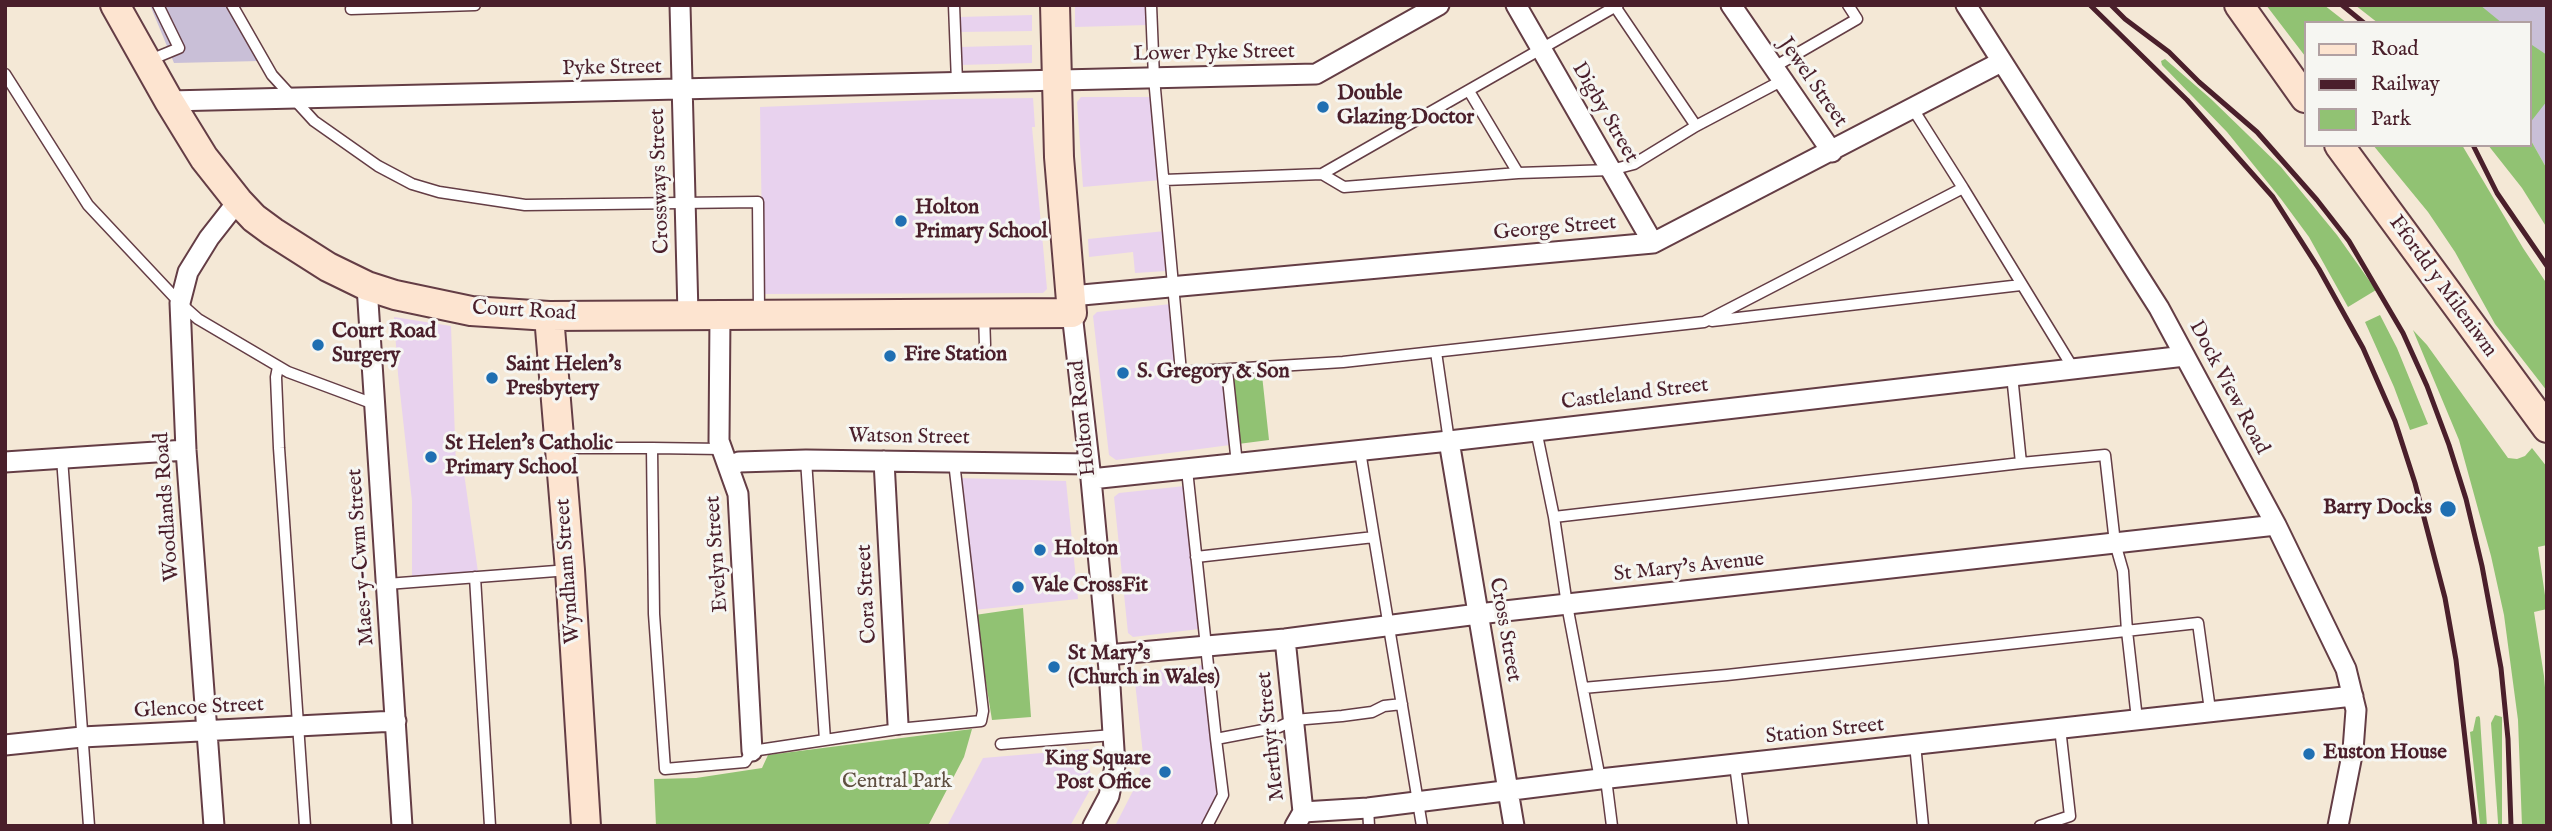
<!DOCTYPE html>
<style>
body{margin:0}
#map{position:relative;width:2552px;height:831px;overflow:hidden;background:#f4e8d6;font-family:"IM FELL English",serif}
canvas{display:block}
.frame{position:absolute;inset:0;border:7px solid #4a1f2b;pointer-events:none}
.legend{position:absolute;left:2304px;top:21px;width:228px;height:126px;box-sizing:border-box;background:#f6f6f2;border:2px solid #b1a0a2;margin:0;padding:9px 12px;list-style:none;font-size:21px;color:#4a1f2b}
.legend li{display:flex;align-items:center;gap:14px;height:35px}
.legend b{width:35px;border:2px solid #b1a0a2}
</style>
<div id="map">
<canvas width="2552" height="831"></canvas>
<div class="frame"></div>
<ul class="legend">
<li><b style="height:9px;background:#fde4d0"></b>Road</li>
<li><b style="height:9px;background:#4a1f2b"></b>Railway</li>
<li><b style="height:19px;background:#91c273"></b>Park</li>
</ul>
</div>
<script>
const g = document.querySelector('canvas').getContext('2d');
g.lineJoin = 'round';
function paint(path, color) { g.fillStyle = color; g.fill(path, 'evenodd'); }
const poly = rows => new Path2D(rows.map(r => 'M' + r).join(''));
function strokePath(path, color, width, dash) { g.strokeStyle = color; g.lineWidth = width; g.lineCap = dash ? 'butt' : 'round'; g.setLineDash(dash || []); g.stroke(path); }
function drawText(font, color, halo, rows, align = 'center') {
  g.font = font + ' "IM FELL English",serif'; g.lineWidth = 6; g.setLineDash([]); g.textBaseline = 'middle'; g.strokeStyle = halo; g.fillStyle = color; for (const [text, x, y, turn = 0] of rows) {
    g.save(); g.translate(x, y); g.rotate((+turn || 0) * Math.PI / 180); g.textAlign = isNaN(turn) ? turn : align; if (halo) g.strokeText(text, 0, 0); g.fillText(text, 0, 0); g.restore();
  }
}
const built = poly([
 [1075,5,1148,5,1148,25,1075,27],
 [1032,15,1032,31,959,32,959,17],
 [1032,45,1032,63,960,65,960,47],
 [1081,97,1155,97,1161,180,1083,187,1077,102],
 [1033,98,1035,127,1032,127,1047,289,1043,293,763,294,760,107,953,99],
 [1165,231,1167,271,1135,273,1133,252,1089,257,1088,239],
 [1171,304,1176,377,1223,373,1230,445,1116,460,1109,455,1093,316,1097,312],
 [394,317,451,326,456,466,463,466,478,572,412,579,412,501,398,374],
 [958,478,1066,481,1078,599,974,610],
 [1185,486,1199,629,1133,637,1128,633,1114,497,1119,493],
 [1204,665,1219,796,1202,826,1115,826,1138,781,1143,754,1134,673],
 [1089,749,1091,788,1070,826,947,826,983,758]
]);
const industrial = poly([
 [150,5,284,5,231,8,260,61,174,63],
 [2470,5,2547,5,2547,169,2529,137,2529,23,2478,23]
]);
const green = poly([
 [2266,5,2324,5,2347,23,2305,23,2305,56],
 [2355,5,2480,5,2502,23,2378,23],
 [2529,43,2547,55,2547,101,2529,124],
 [2165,59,2211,99,2281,167,2337,235,2376,290,2348,307,2309,237,2281,199,2227,132,2162,65,2161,61],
 [2529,137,2547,169,2547,228,2522,188,2488,145,2529,145],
 [2373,145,2462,145,2523,248,2547,284,2547,391,2495,324,2455,252,2428,212],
 [2380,315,2397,348,2428,424,2410,430,2394,387,2365,322],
 [2413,330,2427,345,2508,458,2517,459,2525,456,2532,448,2547,467,2547,545,2538,547,2547,609,2534,612,2544,676,2547,711,2546,826,2522,826,2518,720,2504,615,2491,556,2459,440],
 [1262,375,1269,440,1238,444,1231,379],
 [1023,608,1031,717,992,720,975,615],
 [2495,715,2502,717,2502,826,2498,825,2498,822,2491,723],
 [2479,716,2480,718,2487,826,2480,825,2470,732,2473,731,2476,717],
 [972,729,964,757,928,826,656,826,654,779,696,778,762,768,768,755]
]);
const lane = poly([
 [232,5,272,75,314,121,378,166,412,184,439,192,525,205,758,202,759,311],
 [954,5,957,82],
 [1151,5,1154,78,1181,372,1343,362,1704,322,1963,188,1913,109],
 [1614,5,1696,126],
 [351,9,475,5],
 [150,60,179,48,158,5],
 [1774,67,1857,19,1848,5],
 [5,74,88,205,180,303,198,319,288,372,374,404],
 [1469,91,1518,173],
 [1322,174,1344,187,1518,173,1611,170,1634,164,1696,126,1783,80],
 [1164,180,1322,174,1618,5],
 [1963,188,2073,368],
 [984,314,985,345],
 [1712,321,2021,285],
 [1436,352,1449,441],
 [278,367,276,377,279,448,305,826],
 [1227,370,1237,464],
 [2012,375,2021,463,2105,455,2115,543,2123,571,2127,631,2137,719],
 [1536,430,1554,517,2021,463],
 [562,448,652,448],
 [722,449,652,448,654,614,665,769,745,762,752,751,898,729,898,725],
 [62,458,89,826],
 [806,460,825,740],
 [1187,470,1216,739,1279,727,1294,720,1342,716,1372,712,1384,706,1402,704],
 [1554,517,1567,605,1600,779],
 [1374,537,1422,826],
 [1196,557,1374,537,1360,451],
 [475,577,490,826],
 [387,584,569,570],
 [1583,688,1727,675,2198,623,2210,710],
 [898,729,981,721,983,711,954,462],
 [1001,744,1113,735],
 [1915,744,1923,826],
 [1735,765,1743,826],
 [1606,779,1612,826],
 [1368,808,1369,826],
 [1207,826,1223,795,1216,739],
 [2040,826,2070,816,2060,728]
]);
const street = poly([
 [680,5,688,314],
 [1516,5,1653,243],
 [1731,5,1832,152],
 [1966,5,2159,308,2276,525,2346,669,2356,710,2353,750,2338,826],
 [169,101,1316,74,1439,5],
 [367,286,402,826],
 [1071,296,1653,243,2001,62],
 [1072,313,1091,479,1109,670,1115,766,1109,796,1093,826],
 [720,315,719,441,738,494,752,751],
 [1449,441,1514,826],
 [884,461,898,724],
 [5,462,186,450],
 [729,467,739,462,806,460,1089,464],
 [1091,479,1449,441,2185,356],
 [1285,639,1303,812,1295,826],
 [1107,655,1285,639,1478,614,2276,525],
 [5,745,82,737,396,721],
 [1303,812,1368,808,1600,779,2353,696],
 [214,826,186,450,180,303,188,272,209,238,238,201]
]);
const secondary = poly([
 [115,5,169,101,204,158,238,201,254,218,273,232,328,267,367,286,395,295,471,311,549,316,1072,313,1059,157,1055,5],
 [2239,5,2305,98],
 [2339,145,2547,428],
 [549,316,570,570,586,826]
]);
const rail = poly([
 [2090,5,2187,100,2273,197,2319,269,2363,348,2395,421,2415,483,2445,598,2456,660,2475,826],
 [2111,5,2125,19,2169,52,2199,82,2257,132,2317,200,2349,241,2403,333,2427,386,2449,445,2466,499,2482,566,2501,668,2508,739,2511,826],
 [2342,5,2364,23],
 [2473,145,2497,193,2547,266]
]);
const markers = [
 [1323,107,7,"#1f6fb2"],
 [901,221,7,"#1f6fb2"],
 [318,345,7,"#1f6fb2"],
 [890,356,7,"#1f6fb2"],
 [1123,373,7,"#1f6fb2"],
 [492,378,7,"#1f6fb2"],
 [431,457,7,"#1f6fb2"],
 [2448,509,9,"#1f6fb2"],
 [1040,550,7,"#1f6fb2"],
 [1018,587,7,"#1f6fb2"],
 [1054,667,7,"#1f6fb2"],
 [2309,754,7,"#1f6fb2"],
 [1165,772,7,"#1f6fb2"]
];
const streetNames = [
 ["Lower Pyke Street",1214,54,-1],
 ["Pyke Street",612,69,-1],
 ["Jewel Street",1812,83,55],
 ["Digby Street",1604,113,60],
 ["Crossways Street",661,181,-92],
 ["George Street",1555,229,-5],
 ["Ffordd y Mileniwm",2442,287,54],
 ["Court Road",524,312,3],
 ["Dock View Road",2228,388,62],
 ["Castleland Street",1635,395,-7],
 ["Holton Road",1084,418,-96],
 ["Watson Street",909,438,1],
 ["Woodlands Road",168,507,-94],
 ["Evelyn Street",718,554,-94],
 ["Maes-y-Cwm Street",362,557,-94],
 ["St Mary's Avenue",1689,568,-6],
 ["Wyndham Street",569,571,-94],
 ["Cora Street",868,594,-93],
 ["Cross Street",1504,630,80],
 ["Glencoe Street",199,709,-3],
 ["Station Street",1825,732,-6],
 ["Merthyr Street",1272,736,-96]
];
const poiNames = [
 ["Double",1337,95],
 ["Glazing Doctor",1337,119],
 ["Holton",915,209],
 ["Primary School",915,233],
 ["Court Road",332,333],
 ["Surgery",332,357],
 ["Fire Station",904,356],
 ["Saint Helen's",506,366],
 ["Presbytery",506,390],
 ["S. Gregory & Son",1137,373],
 ["St Helen's Catholic",445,445],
 ["Primary School",445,469],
 ["Barry Docks",2432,509,"right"],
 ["Holton",1054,550],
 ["Vale CrossFit",1032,587],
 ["St Mary's",1068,655],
 ["(Church in Wales)",1068,679],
 ["Euston House",2323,754],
 ["King Square",1151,760,"right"],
 ["Post Office",1151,784,"right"]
];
const parkNames = [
 ["Central Park",897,783]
];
paint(built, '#e8d2ee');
paint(industrial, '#c9bfd7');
paint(green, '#91c273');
strokePath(lane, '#643d45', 13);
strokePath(street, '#643d45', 23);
strokePath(secondary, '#643d45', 32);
strokePath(lane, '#fff', 10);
strokePath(street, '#fff', 19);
strokePath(secondary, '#fde4d0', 28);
strokePath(rail, '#4a1f2b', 5);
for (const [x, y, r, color] of markers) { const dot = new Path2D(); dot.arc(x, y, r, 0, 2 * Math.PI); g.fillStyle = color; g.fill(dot); strokePath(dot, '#f6f6f2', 2.5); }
drawText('21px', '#4a1f2b', '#f6f6f2', streetNames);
drawText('bold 21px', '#4a1f2b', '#f6f6f2', poiNames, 'left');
drawText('21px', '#5f5041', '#f6f6f2', parkNames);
</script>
